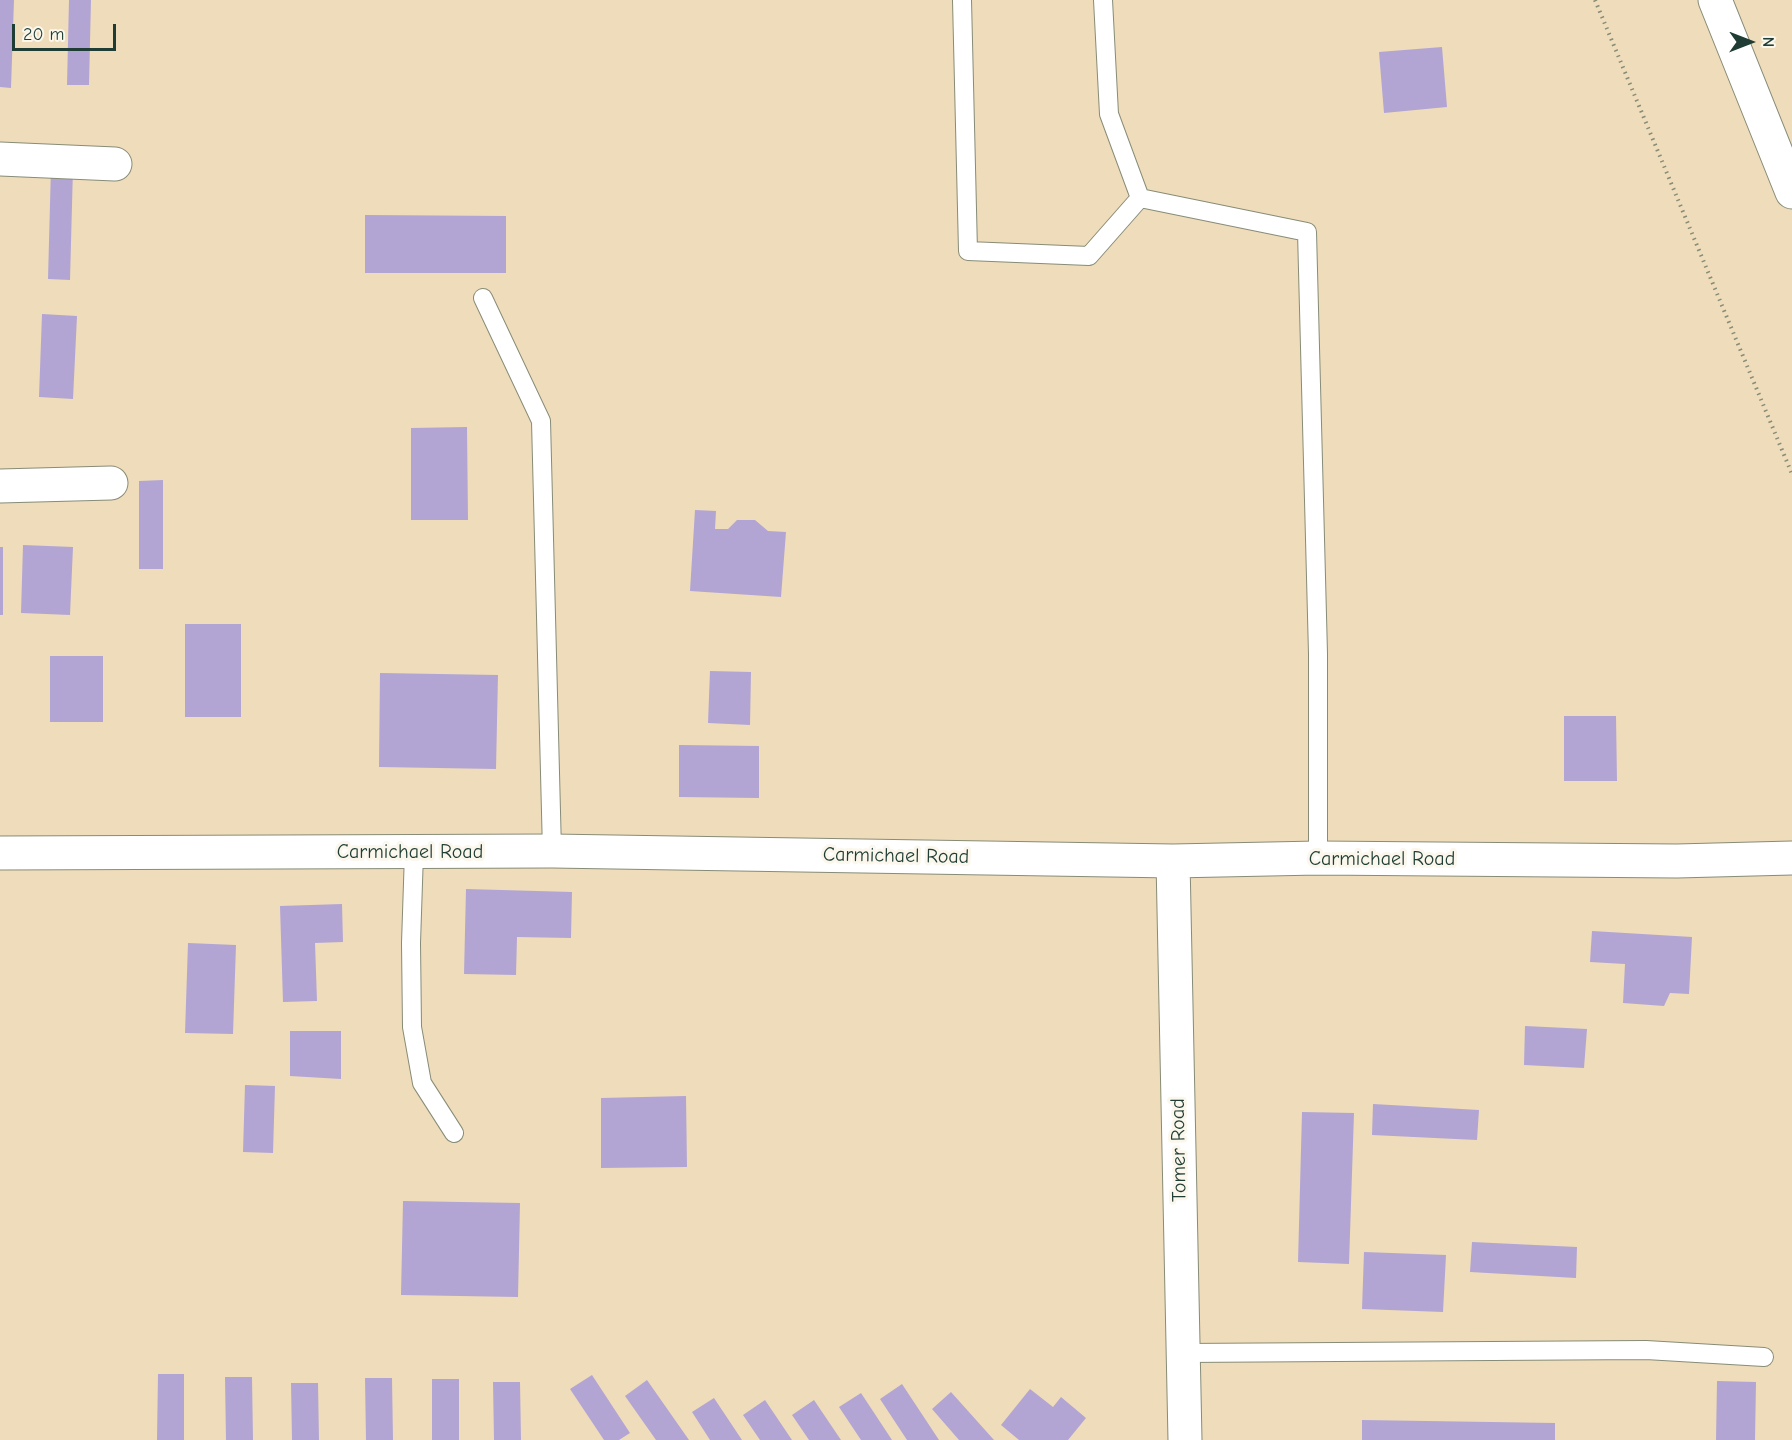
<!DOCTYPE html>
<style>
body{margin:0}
#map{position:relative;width:1792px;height:1440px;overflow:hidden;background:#efdcba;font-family:"Comic Neue",sans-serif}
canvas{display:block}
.north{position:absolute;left:1720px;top:12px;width:60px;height:60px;-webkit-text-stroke:4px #fbf7ec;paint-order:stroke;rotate:90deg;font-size:16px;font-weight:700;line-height:24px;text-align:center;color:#1f3d34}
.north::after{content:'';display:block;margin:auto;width:21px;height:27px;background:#1f3d34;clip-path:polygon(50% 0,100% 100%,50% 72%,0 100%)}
.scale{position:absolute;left:12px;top:24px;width:104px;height:27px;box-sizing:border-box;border:3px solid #1f3d34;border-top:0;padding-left:8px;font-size:18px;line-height:21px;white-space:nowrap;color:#1f3d34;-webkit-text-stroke:4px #fbf7ec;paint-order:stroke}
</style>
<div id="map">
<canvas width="1792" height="1440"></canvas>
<div class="north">N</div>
<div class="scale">20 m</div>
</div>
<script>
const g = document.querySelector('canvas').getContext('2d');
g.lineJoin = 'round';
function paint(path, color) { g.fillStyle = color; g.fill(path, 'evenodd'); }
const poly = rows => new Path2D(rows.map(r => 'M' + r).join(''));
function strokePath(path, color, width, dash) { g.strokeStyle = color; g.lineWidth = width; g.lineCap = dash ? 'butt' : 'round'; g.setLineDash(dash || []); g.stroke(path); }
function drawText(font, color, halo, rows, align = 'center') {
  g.font = font + ' "Comic Neue",sans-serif'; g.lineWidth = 6; g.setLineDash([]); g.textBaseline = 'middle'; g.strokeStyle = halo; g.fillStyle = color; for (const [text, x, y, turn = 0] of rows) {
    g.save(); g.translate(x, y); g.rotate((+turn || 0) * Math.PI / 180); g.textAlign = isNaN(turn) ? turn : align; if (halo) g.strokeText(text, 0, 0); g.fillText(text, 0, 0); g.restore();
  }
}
const building = poly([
 [0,0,14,0,11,88,0,87],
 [69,0,91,0,89,85,67,85],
 [1442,47,1447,107,1384,113,1379,52],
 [51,167,73,168,70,280,48,279],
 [365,215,506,216,506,273,365,273],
 [42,314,77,316,73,399,39,397],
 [467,427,468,520,411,520,411,428],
 [163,480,163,569,139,569,139,481],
 [695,510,716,511,715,529,728,529,737,520,755,520,768,531,786,532,781,597,690,591],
 [23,545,73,547,70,615,21,613],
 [0,547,3,547,3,615,0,615],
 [185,624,241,624,241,717,185,717],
 [50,656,103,656,103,722,50,722],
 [710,671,751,672,750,725,708,723],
 [380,673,498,675,496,769,379,767],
 [1564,716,1616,716,1617,781,1564,781],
 [679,745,759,746,759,798,679,797],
 [466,889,572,892,571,938,517,937,516,975,464,974],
 [342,904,343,942,315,943,317,1001,283,1002,280,906],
 [1592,931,1692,937,1689,994,1670,993,1664,1006,1623,1003,1625,964,1590,962],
 [188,943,236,945,233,1034,185,1033],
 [1525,1026,1587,1029,1584,1068,1524,1065],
 [290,1031,341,1031,341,1079,290,1076],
 [245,1085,275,1086,273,1153,243,1152],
 [686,1096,687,1167,601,1168,601,1098],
 [1373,1104,1479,1110,1477,1140,1372,1135],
 [1302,1112,1354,1113,1349,1264,1298,1262],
 [403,1201,520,1203,518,1297,401,1295],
 [1472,1242,1577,1247,1576,1278,1470,1272],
 [1364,1252,1446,1255,1443,1312,1362,1309],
 [158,1374,184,1374,184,1440,157,1440],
 [592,1375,630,1433,619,1440,604,1440,570,1389],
 [225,1377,252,1377,253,1440,226,1440],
 [365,1378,392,1378,393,1440,366,1440],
 [432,1379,459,1379,459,1440,432,1440],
 [647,1380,689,1440,656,1440,625,1396],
 [1717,1381,1756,1382,1755,1440,1716,1440],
 [493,1382,520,1382,521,1440,494,1440],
 [291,1383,318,1383,319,1440,292,1440],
 [902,1384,939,1440,907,1440,880,1399],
 [1030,1389,1053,1407,1061,1397,1086,1418,1068,1440,1019,1440,1001,1425],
 [951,1392,994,1440,959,1440,932,1409],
 [861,1393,892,1440,861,1440,839,1407],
 [714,1398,742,1440,710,1440,692,1412],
 [765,1400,792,1440,760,1440,743,1415],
 [814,1400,841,1440,809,1440,792,1415],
 [1362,1420,1555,1423,1555,1440,1362,1440]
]);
const path = poly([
 [1595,0,1792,474]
]);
const lane = poly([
 [962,0,968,251,1089,256,1140,198],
 [1103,0,1109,114,1140,198],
 [1140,198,1307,232,1318,654,1318,858],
 [483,298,541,421,552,851],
 [414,853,411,943,412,1027,422,1083,454,1133],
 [1183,1353,1646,1350,1764,1357]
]);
const street = poly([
 [0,159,115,164],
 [0,486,111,483],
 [0,853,552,851,1173,861,1318,858,1677,861,1792,858],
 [1173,861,1185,1440]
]);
const secondary = poly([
 [1715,0,1792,192]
]);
const streetNames = [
 ["Carmichael Road",410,852],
 ["Carmichael Road",896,856,1],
 ["Carmichael Road",1382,859],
 ["Tomer Road",1179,1150,-91]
];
paint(building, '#b2a5d3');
strokePath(lane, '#878c77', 20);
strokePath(street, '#878c77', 35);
strokePath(secondary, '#878c77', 35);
strokePath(path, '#878c77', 4, [1.5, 4.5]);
strokePath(lane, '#fff', 18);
strokePath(street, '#fff', 33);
strokePath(secondary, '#fff', 33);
drawText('20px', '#1f3d34', '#fbf7ec', streetNames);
</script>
